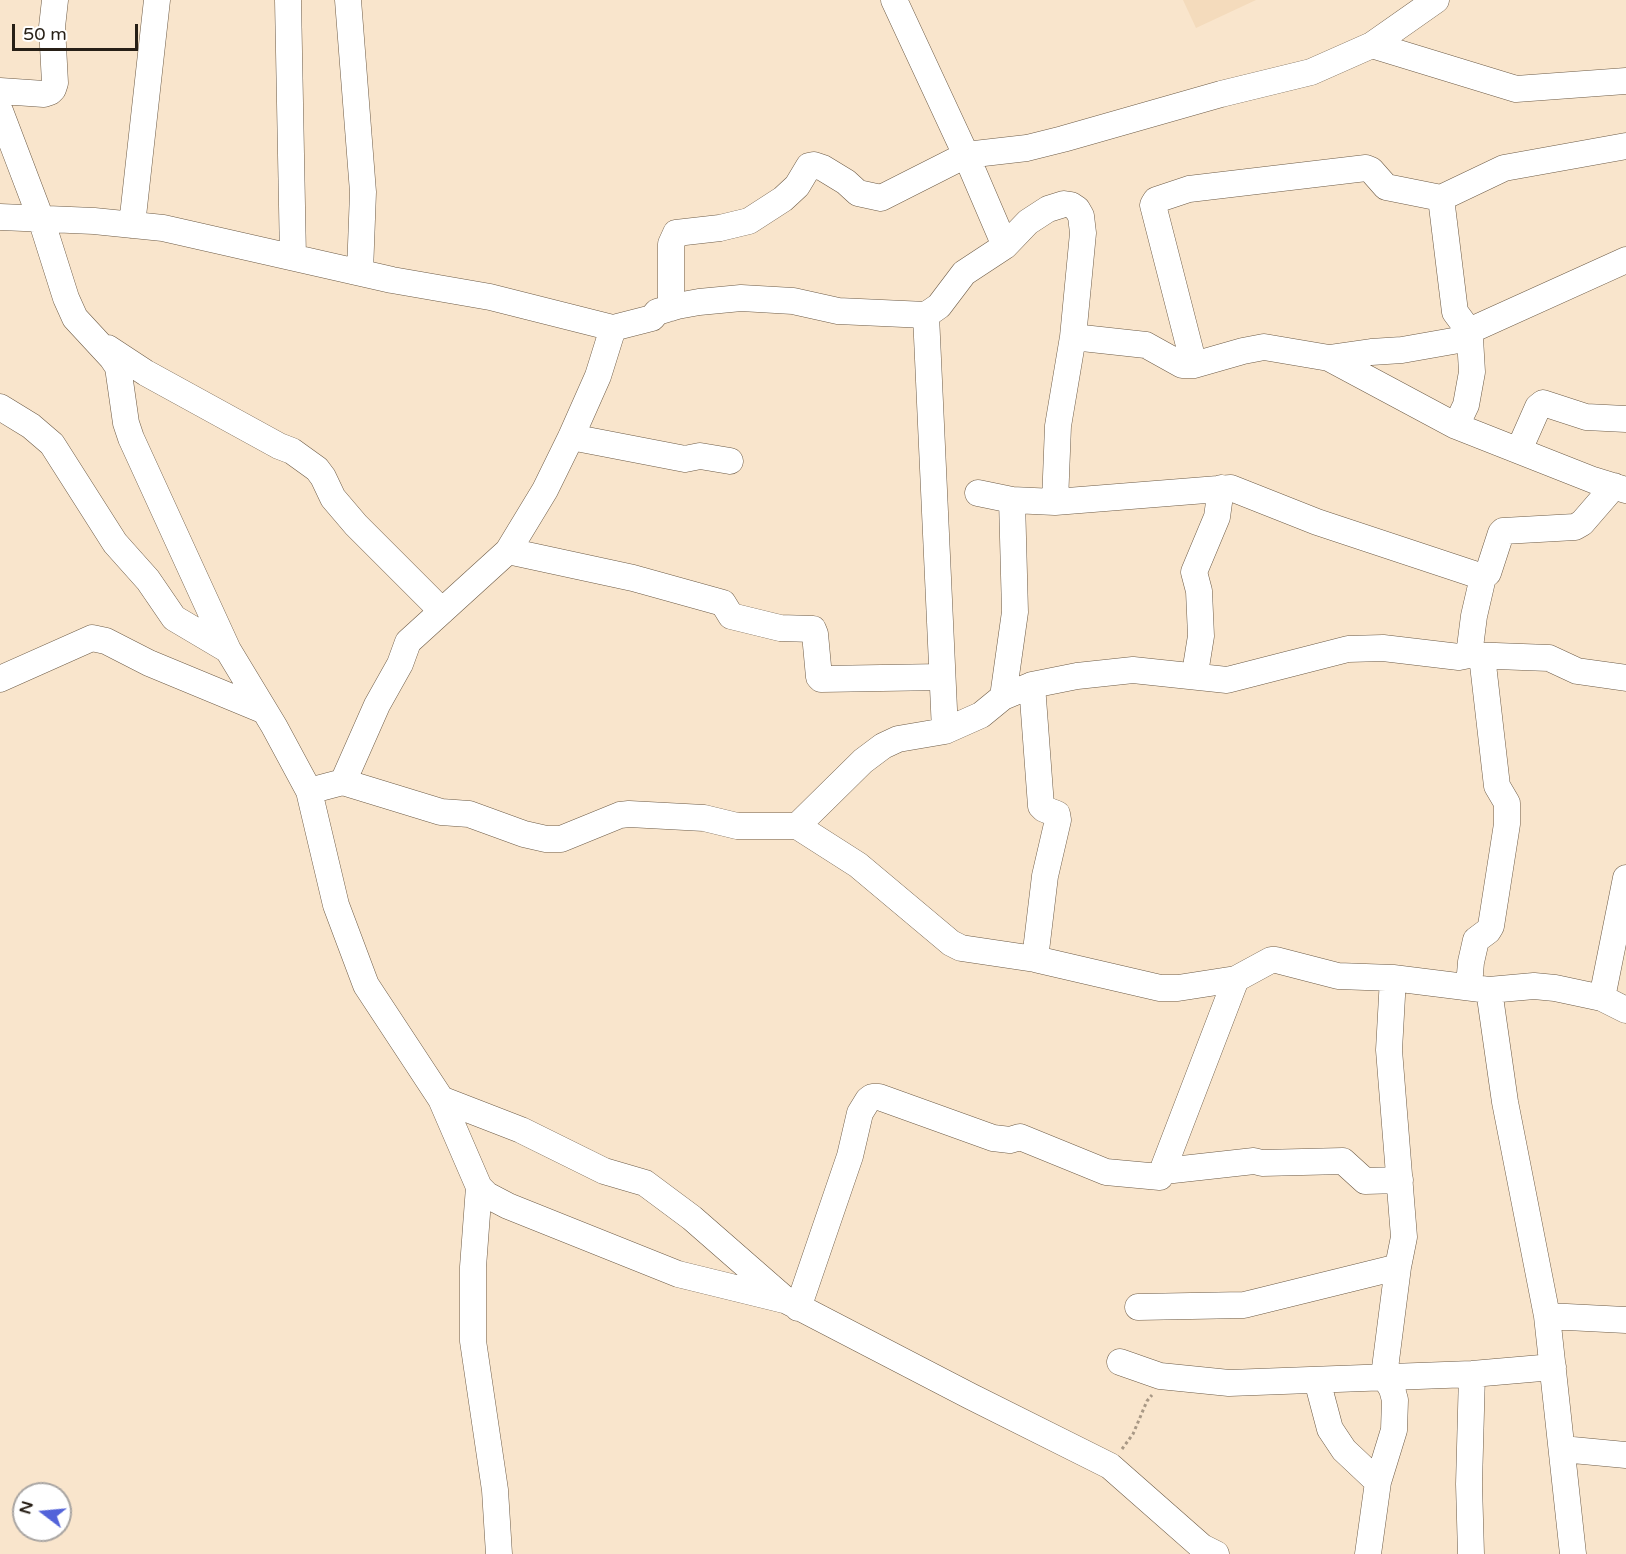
<!DOCTYPE html>
<style>
body{margin:0}
#map{position:relative;width:1626px;height:1554px;overflow:hidden;background:#f9e5cc;font-family:"Varela Round",sans-serif}
canvas{display:block}
.north{position:absolute;left:12px;top:1482px;width:60px;height:60px;box-sizing:border-box;background:#fff;border:2px solid #a9a5a2;border-radius:50%;rotate:286deg;font-size:16px;font-weight:700;line-height:24px;text-align:center;color:#271f16}
.north::after{content:'';display:block;margin:auto;width:21px;height:27px;background:#5363d9;clip-path:polygon(50% 0,100% 100%,50% 72%,0 100%)}
.scale{position:absolute;left:12px;top:24px;width:126px;height:27px;box-sizing:border-box;border:3px solid #271f16;border-top:0;padding-left:8px;font-size:18px;line-height:21px;white-space:nowrap;color:#271f16;-webkit-text-stroke:4px #fff;paint-order:stroke}
</style>
<div id="map">
<canvas width="1626" height="1554"></canvas>
<div class="north">N</div>
<div class="scale">50 m</div>
</div>
<script>
const g = document.querySelector('canvas').getContext('2d');
g.lineJoin = 'round';
function paint(path, color) { g.fillStyle = color; g.fill(path, 'evenodd'); }
const poly = rows => new Path2D(rows.map(r => 'M' + r).join(''));
function strokePath(path, color, width, dash) { g.strokeStyle = color; g.lineWidth = width; g.lineCap = dash ? 'butt' : 'round'; g.setLineDash(dash || []); g.stroke(path); }
const built = poly([
 [1183,0,1256,0,1196,28]
]);
const path = poly([
 [1122,1449,1133,1434,1147,1401,1152,1395]
]);
const minor = poly([
 [288,0,293,257],
 [348,0,363,192,360,272],
 [894,0,966,155,1005,246],
 [1372,45,1516,89,1626,81],
 [0,91,44,94,50,92,53,89,55,83,52,27,55,0],
 [0,111,41,219,66,298,75,318,112,358,118,367,126,423,131,438,228,650],
 [1441,198,1455,312,1469,331,1470,338,1472,372,1466,405,1456,426],
 [0,217,94,221,163,228,392,280,490,297,613,328],
 [132,225,157,0],
 [671,308,671,244,676,233,720,228,749,221,783,199,797,186,809,166,814,165,823,168,846,182,858,193,881,198,966,155,1027,148,1063,139,1221,94,1311,72,1372,45,1436,0],
 [926,315,945,731],
 [1469,331,1626,260],
 [1073,337,1146,345,1182,365,1194,365,1243,351,1264,347,1329,358,1456,426,1593,480,1626,490],
 [108,348,146,373,279,446,292,451,317,469,323,477,333,498,356,525,442,611],
 [1329,358,1371,352,1402,350,1470,338],
 [1194,365,1153,205,1156,200,1189,189,1366,168,1371,170,1386,187,1441,198,1504,168,1626,146],
 [0,407,31,426,52,444,115,543,148,580,174,618,228,650,274,726,309,791,336,905,366,985,441,1099,521,1130,604,1171,645,1183,692,1218,787,1301,970,1396,1110,1466,1202,1547,1216,1554],
 [571,437,685,459,700,456,730,461],
 [1519,450,1538,407,1543,403,1586,417,1626,419],
 [978,493,1012,500,1055,502,1231,488,1317,522,1483,577],
 [508,551,633,578,723,603,731,616,780,628,813,629,815,634,819,677,821,679,942,677],
 [1469,655,1474,616,1483,577,1488,573,1501,533,1503,531,1575,527,1582,523,1614,486],
 [1197,676,1196,667,1201,636,1199,591,1194,572,1217,517,1221,488],
 [0,679,92,638,106,641,149,663,265,711],
 [1032,685,1041,806,1044,809,1057,814,1058,820,1045,876,1035,959],
 [1003,697,1015,612,1012,500],
 [343,782,441,812,469,814,524,834,546,839,561,839,620,815,629,814,704,818,737,826,797,826,863,761,883,746,898,739,945,731,981,715,1003,697,1032,685,1077,676,1133,670,1227,680,1348,649,1383,648,1459,657,1469,655,1549,658,1577,671,1626,678],
 [309,791,343,782,377,705,400,664,408,642,508,551,545,490,571,437,598,376,613,328,652,318,657,312,677,306,699,302,741,298,793,301,838,311,926,315,939,306,964,273,1005,246,1028,222,1048,209,1064,204,1071,205,1077,209,1081,216,1083,233,1073,337,1058,426,1055,502],
 [797,826,858,865,951,943,961,948,1035,959,1160,988,1178,988,1236,979,1271,960,1276,960,1338,976,1393,978,1489,990,1534,986,1555,988,1602,998,1626,1010],
 [1469,986,1471,962,1476,940,1488,931,1491,926,1507,824,1507,803,1497,786,1482,656],
 [1489,990,1505,1102,1547,1316,1573,1554],
 [1602,998,1626,878],
 [441,1099,479,1187,487,1195,508,1206,678,1274,784,1300],
 [1164,1171,1254,1161,1262,1163,1343,1161,1365,1181,1400,1180],
 [479,1187,473,1267,473,1341,495,1490,499,1554],
 [1138,1307,1244,1305,1398,1267],
 [798,1308,850,1156,860,1113,868,1100,872,1097,879,1097,993,1138,1010,1140,1020,1137,1106,1172,1160,1177,1236,979],
 [1547,1316,1626,1320],
 [1120,1362,1160,1376,1229,1383,1472,1374,1553,1367],
 [1317,1380,1330,1429,1344,1450,1378,1482,1368,1554],
 [1562,1449,1626,1455],
 [1378,1482,1394,1430,1395,1400,1392,1389,1384,1376,1398,1267,1404,1237,1389,1050,1393,978],
 [1471,1554,1469,1484,1472,1374]
]);
paint(built, '#f4dbbc');
strokePath(minor, '#6d5b46', 27);
strokePath(path, '#a89885', 3, [3, 3]);
strokePath(minor, '#fff', 26);
</script>
